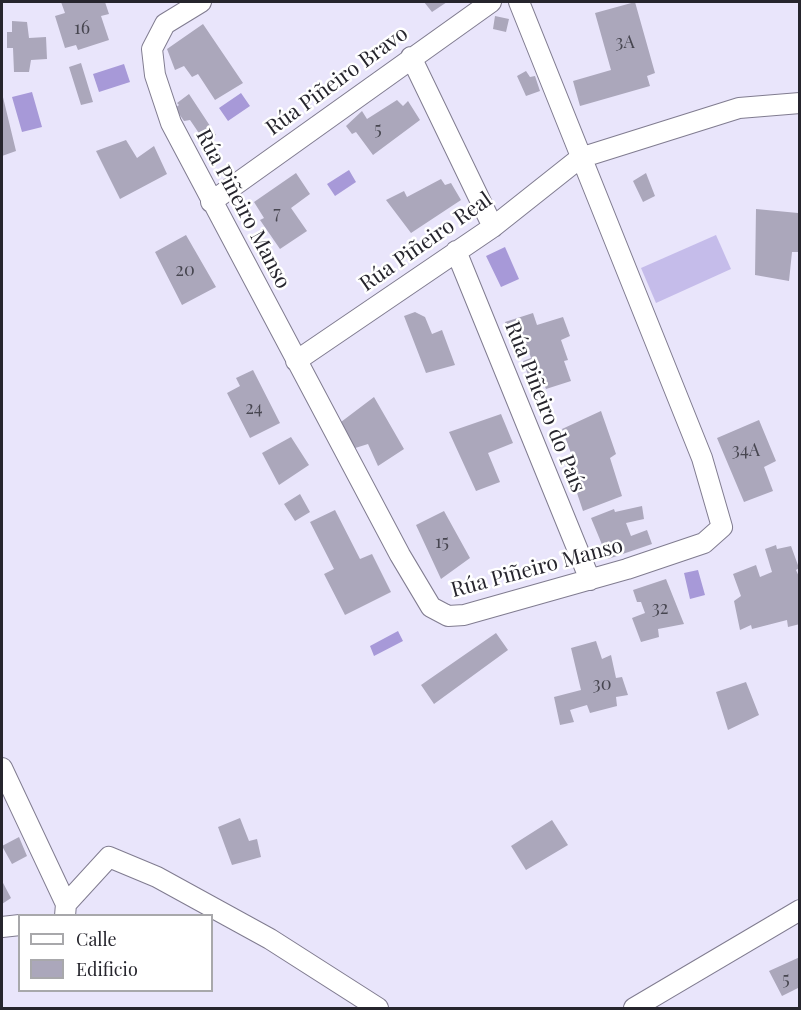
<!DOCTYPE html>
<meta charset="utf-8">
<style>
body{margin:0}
#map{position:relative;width:801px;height:1010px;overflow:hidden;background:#e9e5fb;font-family:"Playfair Display",serif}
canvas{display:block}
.frame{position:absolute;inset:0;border:3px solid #26252d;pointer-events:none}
.legend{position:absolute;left:18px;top:914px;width:195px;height:78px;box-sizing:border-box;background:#fff;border:2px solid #a8a8ab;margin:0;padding:8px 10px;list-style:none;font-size:18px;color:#26252d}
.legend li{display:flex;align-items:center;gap:12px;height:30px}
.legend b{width:30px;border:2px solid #a8a8ab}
</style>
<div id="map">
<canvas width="801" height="1010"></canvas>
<div class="frame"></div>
<ul class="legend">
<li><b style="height:8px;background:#fff"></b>Calle</li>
<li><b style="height:16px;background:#aba7bb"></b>Edificio</li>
</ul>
</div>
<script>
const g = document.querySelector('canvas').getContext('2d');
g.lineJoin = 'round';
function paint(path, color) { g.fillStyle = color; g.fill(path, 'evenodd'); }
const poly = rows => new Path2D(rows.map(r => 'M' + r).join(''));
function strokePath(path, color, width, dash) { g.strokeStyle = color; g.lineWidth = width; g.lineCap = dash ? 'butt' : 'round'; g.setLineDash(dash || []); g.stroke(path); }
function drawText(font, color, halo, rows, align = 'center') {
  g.font = font + ' "Playfair Display",serif'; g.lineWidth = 5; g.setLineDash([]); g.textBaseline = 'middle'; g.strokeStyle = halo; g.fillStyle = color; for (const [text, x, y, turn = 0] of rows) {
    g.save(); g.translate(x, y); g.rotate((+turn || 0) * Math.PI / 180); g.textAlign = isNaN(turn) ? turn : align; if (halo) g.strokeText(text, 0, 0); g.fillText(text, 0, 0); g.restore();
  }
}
const green = poly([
 [716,235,731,269,656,303,641,268]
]);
const water = poly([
 [124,64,130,82,99,92,93,74],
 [32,92,42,127,22,132,12,97],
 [241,93,250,106,228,121,219,108],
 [349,170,356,182,335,196,327,184],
 [505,247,519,279,501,287,486,256],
 [698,570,705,595,690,599,684,573],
 [398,631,403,641,374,656,370,646]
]);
const building = poly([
 [61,2,105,2,109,14,101,16,109,40,78,50,76,45,65,48,55,16,65,13],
 [424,2,447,2,432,12],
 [635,2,655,73,647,76,650,86,580,106,573,81,611,70,595,13],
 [495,16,509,19,506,32,493,29],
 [12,21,27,22,29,38,46,37,47,59,31,60,29,72,14,72,13,48,7,48,7,32,12,32],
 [203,24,243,83,215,100,198,74,192,77,184,66,175,70,167,49],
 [81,63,93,102,81,105,69,67],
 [526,71,530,77,535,76,540,91,526,96,517,76],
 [2,93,16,151,2,156],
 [189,94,216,135,205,142,190,120,184,121,175,108,179,105,177,103],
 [397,100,403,106,408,101,420,120,373,155,356,132,352,134,346,126,362,111,367,119],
 [126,140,137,158,154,146,167,174,120,199,96,151],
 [296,173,310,194,291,208,307,231,280,249,260,220,264,218,254,202],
 [646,173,655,196,643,202,633,181],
 [441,179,445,185,451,183,461,200,411,233,386,200,404,191,407,197],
 [756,209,798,213,800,252,792,252,789,281,755,275],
 [186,235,216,287,182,305,155,252],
 [415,312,425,317,432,334,442,330,455,365,426,373,404,316],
 [533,313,537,325,563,317,570,336,561,340,568,360,564,361,571,381,546,389,541,377,530,381,523,361,531,358,528,348,515,353,505,322],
 [253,370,280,423,250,438,227,393,240,386,236,378],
 [374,397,404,449,378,466,368,444,352,449,341,422],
 [601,411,616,454,610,458,622,496,583,511,570,472,577,469,562,429],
 [501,414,513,443,488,453,500,482,476,491,449,432],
 [759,420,776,461,764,467,773,491,744,502,717,438],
 [291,437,309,465,279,485,262,453],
 [300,494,310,512,295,521,284,504],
 [642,506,644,519,626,523,631,536,647,530,652,544,608,559,591,518,614,509,615,512],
 [335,510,360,559,372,554,391,592,345,615,324,574,334,569,310,522],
 [444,511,470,558,441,579,416,525],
 [776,545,777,549,791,546,799,568,796,570,800,579,800,624,788,627,787,620,752,629,751,625,740,630,734,601,741,596,733,574,756,565,760,577,772,572,765,549],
 [666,579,684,624,658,629,659,637,641,642,632,618,645,613,641,602,637,602,633,590],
 [496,633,508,650,434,704,421,685],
 [596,641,602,659,611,655,616,678,622,677,628,695,616,697,617,706,590,713,587,705,570,710,574,722,560,725,554,697,581,690,571,648],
 [746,682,759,715,728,730,716,692],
 [240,818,249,841,257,839,261,857,232,865,218,827],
 [552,820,568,845,526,870,511,846],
 [19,837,27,856,12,864,2,846],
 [2,881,11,898,2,904],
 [800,957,800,987,782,996,769,971]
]);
const minor = poly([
 [201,2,165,24,152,49,155,75,171,123,400,555,431,607,448,616,464,615,627,569,704,543,722,527,702,458,519,2],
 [411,57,493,227],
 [211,202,491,2],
 [456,251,590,580],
 [296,361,493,227,580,158,739,108,800,103],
 [2,768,66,904],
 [65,916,66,904,109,857,157,877,270,939,378,1008],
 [2,927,20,925],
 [634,1008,800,910]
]);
const numberNames = [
 ["16",82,28],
 ["3A",625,42],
 ["5",378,129],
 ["7",277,213],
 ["20",185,270],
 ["24",254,408],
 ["34A",746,450],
 ["15",442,542],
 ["32",660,608],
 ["30",602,684],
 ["5",786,979]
];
const streetNames = [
 ["Rúa Piñeiro Bravo",337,81,-36],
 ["Rúa Piñeiro Manso",243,209,62],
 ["Rúa Piñeiro Real",426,242,-35],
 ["Rúa Piñeiro do País",545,407,68],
 ["Rúa Piñeiro Manso",537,568,-15]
];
paint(green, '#c5bcea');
paint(water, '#a799d8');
paint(building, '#aba7bb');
strokePath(minor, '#807c90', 22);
strokePath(minor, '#fff', 20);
drawText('18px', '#474650', null, numberNames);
drawText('21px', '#26252d', '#fff', streetNames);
</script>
